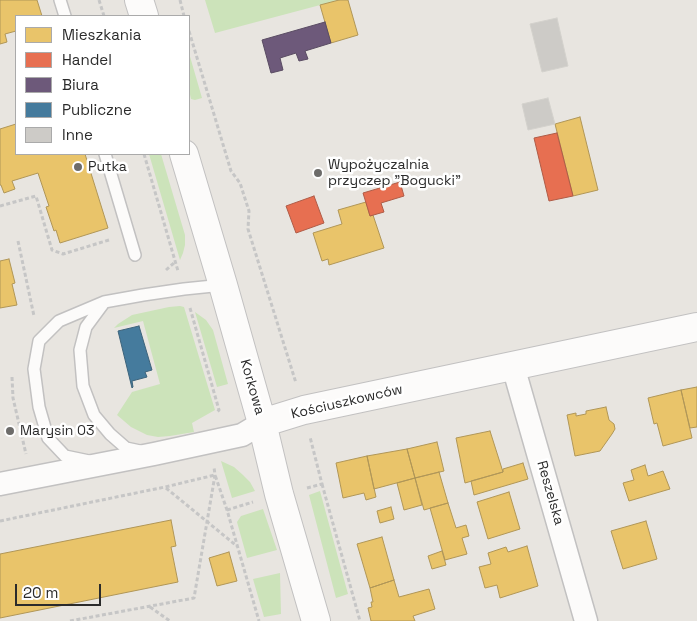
<!DOCTYPE html>
<meta charset="utf-8">
<style>
body{margin:0}
#map{position:relative;width:697px;height:621px;overflow:hidden;background:#e8e5e0;font-family:"Space Grotesk",sans-serif}
canvas{display:block}
.legend{position:absolute;left:15px;top:15px;width:175px;height:140px;box-sizing:border-box;background:#fff;border:1px solid #aaa;margin:0;padding:6px 9px;list-style:none;font-size:15px;color:#2b2b2b}
.legend li{display:flex;align-items:center;gap:10px;height:25px}
.legend b{width:25px;border:1px solid #aaa}
.scale{position:absolute;left:15px;top:584px;width:86px;height:22px;box-sizing:border-box;border:2px solid #2b2b2b;border-top:0;padding-left:6px;font-size:15px;line-height:18px;white-space:nowrap;color:#2b2b2b;-webkit-text-stroke:4px #fff;paint-order:stroke}
</style>
<div id="map">
<canvas width="697" height="621"></canvas>
<ul class="legend">
<li><b style="height:14px;background:#e9c46a"></b>Mieszkania</li>
<li><b style="height:14px;background:#e76f51"></b>Handel</li>
<li><b style="height:14px;background:#6d597a"></b>Biura</li>
<li><b style="height:14px;background:#457b9d"></b>Publiczne</li>
<li><b style="height:14px;background:#cdcbc7"></b>Inne</li>
</ul>
<div class="scale">20 m</div>
</div>
<script>
const g = document.querySelector('canvas').getContext('2d');
g.lineJoin = 'round';
function paint(path, color) { g.fillStyle = color; g.fill(path, 'evenodd'); }
const poly = rows => new Path2D(rows.map(r => 'M' + r).join(''));
function strokePath(path, color, width, dash) { g.strokeStyle = color; g.lineWidth = width; g.lineCap = dash ? 'butt' : 'round'; g.setLineDash(dash || []); g.stroke(path); }
function drawText(font, color, halo, rows, align = 'center') {
  g.font = font + ' "Space Grotesk",sans-serif'; g.lineWidth = 5; g.setLineDash([]); g.textBaseline = 'middle'; g.strokeStyle = halo; g.fillStyle = color; for (const [text, x, y, turn = 0] of rows) {
    g.save(); g.translate(x, y); g.rotate((+turn || 0) * Math.PI / 180); g.textAlign = isNaN(turn) ? turn : align; if (halo) g.strokeText(text, 0, 0); g.fillText(text, 0, 0); g.restore();
  }
}
const green = poly([
 [205,0,339,0,215,33],
 [189,53,202,98,195,100,191,99,189,90],
 [149,154,161,154,185,235,185,245,183,253,180,260],
 [180,306,184,307,215,410,192,423,194,432,170,436,158,437,147,435,131,427,117,415,132,392,160,384,143,321,114,328,118,324,132,315,169,307],
 [195,312,206,320,213,330,228,384,217,387],
 [221,461,234,467,243,475,250,482,255,491,232,498],
 [320,491,348,594,336,598,309,495],
 [263,509,277,550,247,558,237,522,241,516],
 [280,573,281,614,264,617,253,579]
]);
const homes = poly([
 [0,0,37,0,42,16,16,16,16,33,16,31,5,34,7,42,0,44,0,0],
 [339,0,348,0,358,35,331,43,320,5,339,0],
 [580,117,598,190,573,196,555,124,580,117],
 [16,124,16,154,85,154,108,228,60,243,56,230,54,231,46,207,49,206,38,173,12,181,15,189,4,193,1,185,0,185,0,129,16,124],
 [366,202,370,216,373,215,384,248,329,265,328,259,322,261,313,233,342,224,338,210,366,202],
 [9,259,15,283,12,284,17,305,0,308,0,261,9,259],
 [697,387,697,427,690,428,681,390,697,387],
 [681,390,692,438,663,446,657,423,654,424,648,398,681,390],
 [606,407,609,420,614,424,615,429,612,434,600,451,575,456,567,415,576,413,576,416,586,414,586,411,606,407],
 [490,431,503,472,465,483,456,438,490,431],
 [437,442,444,471,415,478,407,449,437,442],
 [407,449,415,478,374,489,367,456,407,449],
 [367,456,376,497,366,500,364,493,343,498,336,463,367,456],
 [523,463,528,479,474,495,471,481,503,472,503,469,523,463],
 [645,465,648,476,663,471,670,489,629,501,623,483,634,480,631,470,645,465],
 [439,472,448,503,424,510,415,478,439,472],
 [415,478,422,505,404,510,397,483,415,478],
 [509,492,520,529,488,539,477,502,509,492],
 [448,503,456,528,466,525,469,536,462,538,467,554,445,560,430,508,448,503],
 [391,507,394,519,380,523,377,511,391,507],
 [171,520,176,546,171,547,178,582,0,618,0,554,171,520],
 [646,521,657,559,623,569,611,531,646,521],
 [382,537,394,580,370,588,357,544,382,537],
 [527,546,538,586,500,598,497,585,485,588,479,567,491,564,488,553,506,547,508,552,527,546],
 [442,551,446,565,432,569,428,556,442,551],
 [229,552,237,581,217,586,209,558,229,552],
 [394,580,399,597,429,589,435,609,413,616,415,621,371,621,368,608,372,607,371,602,373,602,370,588,394,580]
]);
const shops = poly([
 [557,133,573,196,549,201,534,138,557,133],
 [400,182,404,196,381,203,384,212,370,216,363,193,400,182],
 [314,196,324,223,296,233,286,206,314,196]
]);
const offices = poly([
 [325,22,331,43,305,51,308,59,299,61,296,53,280,58,283,70,271,73,262,40,325,22]
]);
const public = poly([
 [139,326,152,370,145,372,147,377,132,381,133,387,132,388,118,331,139,326]
]);
const building = poly([
 [557,18,568,66,542,72,530,24,557,18],
 [548,98,555,124,528,130,522,104,548,98]
]);
const path = poly([
 [99,0,104,16],
 [180,0,184,16],
 [189,31,231,171,240,183,249,211,248,229,296,383],
 [144,154,178,271],
 [0,206,36,196,52,250,63,254,109,240],
 [18,241,34,316],
 [166,270,175,262],
 [190,308,219,410,216,413],
 [12,377,13,398,26,454],
 [322,484,360,621],
 [166,488,238,547],
 [307,488,322,484,310,437],
 [227,510,253,502],
 [0,521,165,487,215,475,227,510,259,621],
 [150,607,170,621],
 [70,621,194,598,215,475,214,467]
]);
const service = poly([
 [60,0,65,16],
 [105,154,135,255],
 [103,304,86,327,80,350,83,386,94,415,110,434,126,448,140,451],
 [89,461,65,456,48,438,39,407,34,369,39,341,59,321,104,302,143,295,184,289,223,285]
]);
const minor = poly([
 [513,366,586,621],
 [0,484,154,454,242,435,262,423]
]);
const tertiary = poly([
 [139,0,144,16],
 [184,154,223,285,262,423,279,494,316,621],
 [262,423,304,410,697,327]
]);
const markers = [
 [78,167,5,"#6d6c6a"],
 [318,173,5,"#6d6c6a"],
 [10,431,5,"#6d6c6a"]
];
const poiNames = [
 ["Wypożyczalnia",328,165],
 ["przyczep \"Bogucki\"",328,181],
 ["Putka",88,167],
 ["Marysin 03",20,431]
];
const streetNames = [
 ["Korkowa",252,387,74],
 ["Kościuszkowców",347,402,-13],
 ["Reszelska",550,493,74]
];
paint(green, '#cce3ba');
paint(homes, '#e9c46a');
strokePath(homes, '#b09657', 1);
paint(shops, '#e76f51');
strokePath(shops, '#af5b46', 1);
paint(offices, '#6d597a');
strokePath(offices, '#594b62', 1);
paint(public, '#457b9d');
strokePath(public, '#3d637b', 1);
paint(building, '#cdcbc7');
strokePath(building, '#d3d1cc', 1);
strokePath(service, '#c2c1c1', 14);
strokePath(minor, '#c2c1c1', 25);
strokePath(tertiary, '#c2c1c1', 30);
strokePath(path, '#c6c6c6', 3, [4, 2.5]);
strokePath(service, '#fcfbfa', 11);
strokePath(minor, '#fcfbfa', 22);
strokePath(tertiary, '#fcfbfa', 28);
for (const [x, y, r, color] of markers) { const dot = new Path2D(); dot.arc(x, y, r, 0, 2 * Math.PI); g.fillStyle = color; g.fill(dot); strokePath(dot, '#fff', 2); }
drawText('14px', '#2b2b2b', '#fff', poiNames, 'left');
drawText('14px', '#2b2b2b', '#fff', streetNames);
</script>
